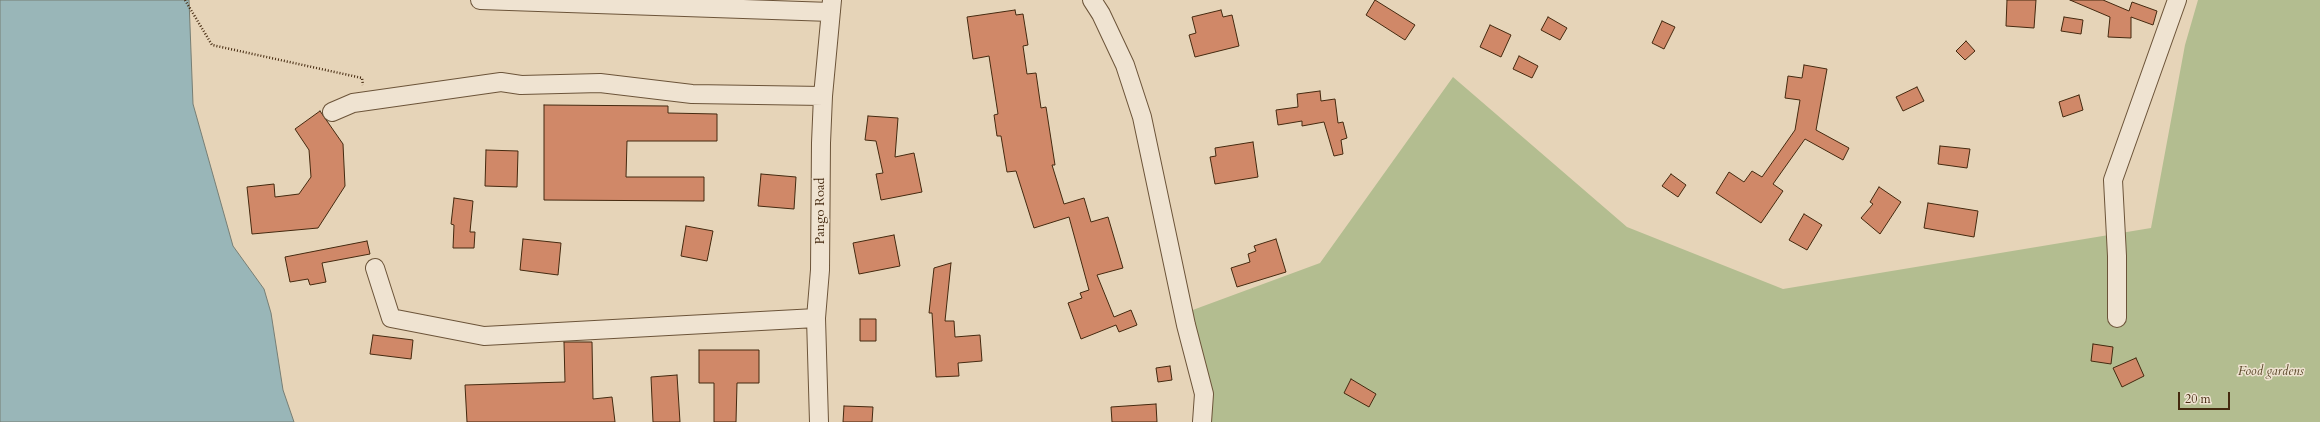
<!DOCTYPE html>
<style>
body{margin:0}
#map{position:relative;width:2320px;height:422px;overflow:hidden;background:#e6d4b8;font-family:Cardo,serif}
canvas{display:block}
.scale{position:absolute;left:2178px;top:392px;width:52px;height:18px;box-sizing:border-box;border:2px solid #44290f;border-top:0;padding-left:5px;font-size:12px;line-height:14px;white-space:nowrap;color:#44290f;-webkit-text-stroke:3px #efe3d1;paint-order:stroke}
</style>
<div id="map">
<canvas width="2320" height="422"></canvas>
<div class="scale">20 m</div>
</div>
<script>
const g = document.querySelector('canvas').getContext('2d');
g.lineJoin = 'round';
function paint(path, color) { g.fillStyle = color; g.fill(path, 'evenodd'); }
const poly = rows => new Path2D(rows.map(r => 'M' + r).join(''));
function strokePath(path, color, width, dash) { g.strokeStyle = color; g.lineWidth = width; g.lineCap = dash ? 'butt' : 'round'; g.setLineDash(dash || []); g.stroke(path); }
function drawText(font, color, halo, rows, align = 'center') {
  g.font = font + ' Cardo,serif'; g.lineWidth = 3; g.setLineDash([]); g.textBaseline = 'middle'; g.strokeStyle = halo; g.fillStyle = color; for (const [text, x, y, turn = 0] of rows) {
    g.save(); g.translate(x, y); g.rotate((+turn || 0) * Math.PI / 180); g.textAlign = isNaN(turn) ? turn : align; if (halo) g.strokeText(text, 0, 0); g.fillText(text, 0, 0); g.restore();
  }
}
const green = poly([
 [2198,0,2320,0,2320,422,1209,422,1190,311,1320,263,1453,77,1627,227,1783,289,2151,228,2185,45]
]);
const water = poly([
 [0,0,189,0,193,104,233,246,264,289,271,313,283,390,294,422,0,422,0,0]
]);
const building = poly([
 [1375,0,1415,25,1405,40,1366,15,1375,0],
 [2007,0,2036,0,2034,28,2006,26,2007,0],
 [2070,0,2103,0,2129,11,2132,2,2157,11,2153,25,2131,17,2131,38,2108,37,2110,17,2070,0],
 [1015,10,1016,15,1023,14,1028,45,1023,46,1027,74,1036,73,1041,108,1046,107,1055,165,1052,165,1064,204,1084,198,1091,222,1108,217,1123,268,1097,275,1114,317,1131,310,1137,325,1119,332,1116,325,1081,339,1068,303,1082,298,1080,293,1089,290,1069,217,1034,228,1016,171,1007,172,1001,136,997,136,994,115,998,114,989,56,973,59,967,17,1015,10],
 [1221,10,1223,17,1232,15,1239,46,1195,57,1189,35,1196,33,1192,17,1221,10],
 [1548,17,1567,28,1560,40,1541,30,1548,17],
 [2064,17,2083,20,2081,34,2061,31,2064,17],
 [1662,21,1675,27,1664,49,1652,43,1662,21],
 [1490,25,1511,35,1501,57,1480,47,1490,25],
 [1966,41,1975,51,1965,60,1956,51,1966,41],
 [1519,56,1538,66,1532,78,1513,69,1519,56],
 [1804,65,1827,69,1816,130,1849,148,1843,160,1805,139,1773,184,1783,191,1761,223,1716,193,1729,172,1744,182,1752,171,1762,177,1795,130,1800,100,1785,98,1788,76,1802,78,1804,65],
 [1917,87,1924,101,1903,111,1896,97,1917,87],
 [1320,91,1321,101,1335,99,1338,123,1343,122,1347,138,1341,140,1343,154,1334,156,1324,122,1302,126,1302,121,1278,125,1276,110,1298,107,1297,94,1320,91],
 [2079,95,2083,110,2063,117,2059,102,2079,95],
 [544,105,668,106,668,113,717,114,717,141,627,141,626,177,704,177,704,201,544,200,544,105],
 [320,111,343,144,345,186,318,228,252,234,247,187,274,184,275,197,299,194,311,177,309,150,295,129,320,111],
 [868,116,898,118,895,157,914,153,922,192,881,200,876,174,883,173,876,141,865,140,868,116],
 [1253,142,1258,177,1215,184,1210,157,1216,156,1215,148,1253,142],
 [1940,146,1970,149,1967,168,1938,164,1940,146],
 [486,150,518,151,517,187,485,186,486,150],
 [761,174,796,177,794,209,758,206,761,174],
 [1671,174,1686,185,1678,197,1662,186,1671,174],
 [1879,187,1901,202,1880,234,1861,218,1873,204,1870,202,1879,187],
 [454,198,473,201,470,232,475,232,474,248,453,248,454,225,451,224,454,198],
 [1928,203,1978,211,1974,237,1924,228,1928,203],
 [1804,214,1822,225,1807,250,1789,240,1804,214],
 [686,226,713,231,707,261,681,256,686,226],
 [894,235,900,266,859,274,853,243,894,235],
 [523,239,561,243,558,275,520,270,523,239],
 [1276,239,1286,272,1237,287,1231,268,1250,262,1248,254,1256,251,1254,246,1276,239],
 [367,241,370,254,322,263,326,282,310,285,308,279,290,282,285,257,367,241],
 [951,263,945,321,954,321,955,337,980,335,982,361,958,363,959,376,936,377,932,313,929,313,934,268,951,263],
 [860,319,876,319,876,341,860,341,860,319],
 [373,335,413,340,411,359,370,354,373,335],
 [564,342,592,342,593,399,612,397,615,422,467,422,465,385,565,382,564,342],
 [2093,344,2113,347,2111,364,2091,361,2093,344],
 [699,350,759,350,759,383,737,383,736,422,714,422,714,383,699,383,699,350],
 [2136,358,2144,376,2122,387,2113,368,2136,358],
 [1170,366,1172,380,1158,382,1156,368,1170,366],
 [677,375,680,422,653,422,651,377,677,375],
 [1351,379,1376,394,1369,407,1344,393,1351,379],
 [1156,404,1157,422,1112,422,1111,407,1156,404],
 [844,406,873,407,872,422,843,422,844,406]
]);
const path = poly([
 [185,0,212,45,362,78,363,85]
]);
const minor = poly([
 [480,0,831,12],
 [1092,0,1101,14,1125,65,1142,117,1186,325,1204,394,1202,422],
 [332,112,353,103,501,82,521,85,600,83,692,94,823,96],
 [375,268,391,318,484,336,816,318],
 [2117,318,2117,256,2113,180,2177,0],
 [819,422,816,318,820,270,821,143,823,96,832,0]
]);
const streetNames = [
 ["Pango Road",821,211,-90]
];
const parkNames = [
 ["Food gardens",2271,372]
];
paint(green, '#b3bd90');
paint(water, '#99b6b8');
strokePath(water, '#777e74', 1);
paint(building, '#d08868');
strokePath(building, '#44290f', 1);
strokePath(minor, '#6c5439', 20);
strokePath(path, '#44290f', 2.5, [1, 2]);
strokePath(minor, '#efe3d1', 18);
drawText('13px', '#44290f', '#efe3d1', streetNames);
drawText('italic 13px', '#5a4729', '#efe3d1', parkNames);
</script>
